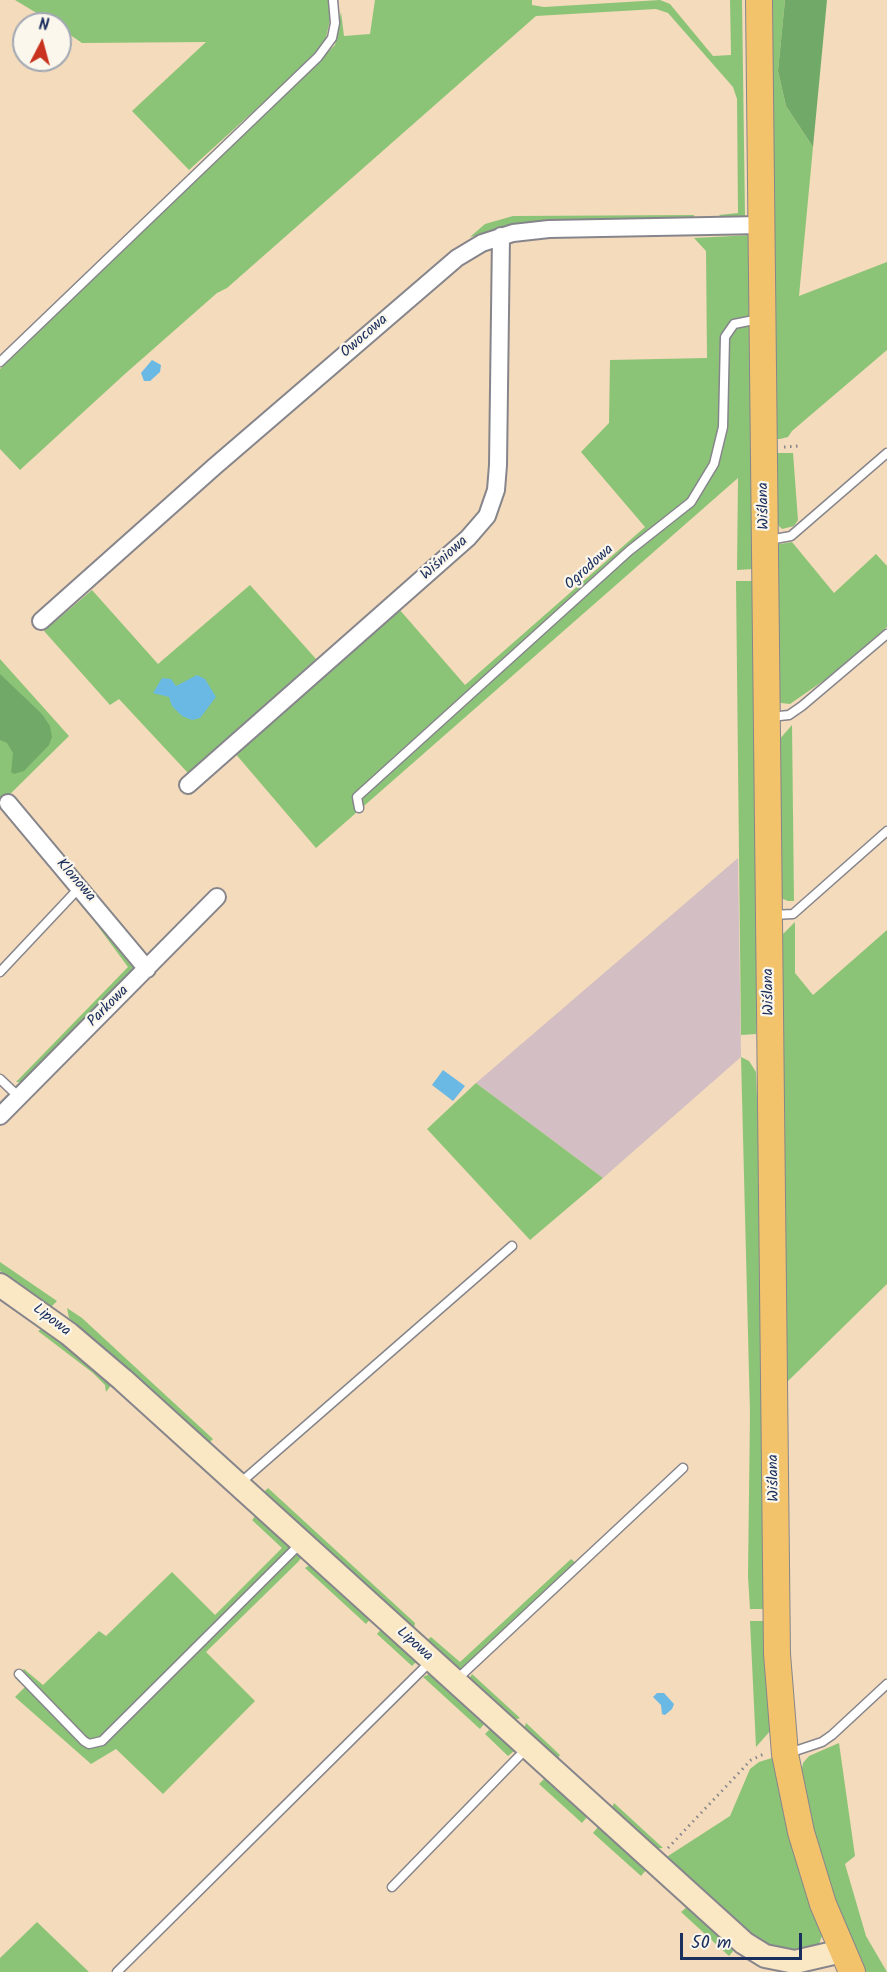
<!DOCTYPE html>
<meta charset="utf-8">
<style>
body{margin:0}
#map{position:relative;width:887px;height:1972px;overflow:hidden;background:#f3dbbb;font-family:Kalam,sans-serif}
canvas{display:block}
.north{position:absolute;left:12px;top:12px;width:60px;height:60px;box-sizing:border-box;background:#fbf7ec;border:2px solid #a1a7b3;border-radius:50%;rotate:6deg;font-size:16px;font-weight:700;line-height:24px;text-align:center;color:#1b2f5e}
.north::after{content:'';display:block;margin:auto;width:21px;height:27px;background:#c8321e;clip-path:polygon(50% 0,100% 100%,50% 72%,0 100%)}
.scale{position:absolute;left:680px;top:1933px;width:122px;height:27px;box-sizing:border-box;border:3px solid #1b2f5e;border-top:0;padding-left:8px;font-size:18px;line-height:21px;white-space:nowrap;color:#1b2f5e;-webkit-text-stroke:4px #fbf7ec;paint-order:stroke}
</style>
<div id="map">
<canvas width="887" height="1972"></canvas>
<div class="north">N</div>
<div class="scale">50 m</div>
</div>
<script>
const g = document.querySelector('canvas').getContext('2d');
g.lineJoin = 'round';
function paint(path, color) { g.fillStyle = color; g.fill(path, 'evenodd'); }
const poly = rows => new Path2D(rows.map(r => 'M' + r).join(''));
function strokePath(path, color, width, dash) { g.strokeStyle = color; g.lineWidth = width; g.lineCap = dash ? 'butt' : 'round'; g.setLineDash(dash || []); g.stroke(path); }
function drawText(font, color, halo, rows, align = 'center') {
  g.font = font + ' Kalam,sans-serif'; g.lineWidth = 4.5; g.setLineDash([]); g.textBaseline = 'middle'; g.strokeStyle = halo; g.fillStyle = color; for (const [text, x, y, turn = 0] of rows) {
    g.save(); g.translate(x, y); g.rotate((+turn || 0) * Math.PI / 180); g.textAlign = isNaN(turn) ? turn : align; if (halo) g.strokeText(text, 0, 0); g.fillText(text, 0, 0); g.restore();
  }
}
const industrial = poly([
 [738,858,741,1057,603,1178,476,1083]
]);
const green = poly([
 [15,0,328,0,330,20,324,46,311,59,189,170,132,111,206,42,82,43,60,28,60,24,55,24],
 [375,0,532,0,532,5,544,7,660,0,670,4,713,56,731,55,730,0,742,0,745,216,725,220,719,215,738,213,737,99,733,87,668,13,656,9,536,16,227,288,217,293,126,373,20,470,0,449,0,369,335,45,341,12,344,36,370,34],
 [766,0,785,0,778,71,786,106,813,147,799,296,887,262,887,350,792,431,788,437,780,439,776,439],
 [694,215,694,221,501,230,470,237,485,224,513,216],
 [752,235,753,569,737,570,738,478,316,848,234,752,399,609,465,685,645,527,581,452,609,423,610,360,707,358,706,251,694,238],
 [776,453,793,453,798,520,794,526,782,529,777,524],
 [792,542,834,593,876,554,887,566,887,627,826,679,790,704,781,703,775,699,774,545],
 [736,581,752,581,758,891,756,1034,741,1035],
 [250,585,316,659,188,773,119,699,110,705,44,631,92,590,158,664],
 [0,659,69,736,0,804],
 [792,725,794,901,788,901,778,897,778,741],
 [94,921,134,966,133,971,22,1082,16,1082,128,967],
 [795,922,795,973,813,995,887,930,887,1284,787,1382,779,938],
 [741,1057,749,1061,756,1072,761,1203,764,1609,750,1609,748,1576,750,1413],
 [476,1083,603,1178,530,1240,427,1129],
 [0,1262,57,1301,51,1307,0,1271],
 [67,1308,82,1318,213,1439,209,1443,69,1318],
 [47,1326,112,1384,106,1392,105,1385,93,1373,38,1331],
 [268,1488,415,1623,414,1629,264,1492],
 [258,1513,289,1540,290,1549,196,1643,202,1648,297,1552,302,1557,298,1562,206,1652,255,1701,163,1794,116,1749,91,1764,15,1697,25,1687,15,1678,24,1669,43,1685,99,1631,106,1636,172,1572,215,1615,282,1548,252,1520],
 [571,1559,576,1563,459,1672,426,1641,431,1637,460,1662],
 [311,1564,372,1617,366,1624,305,1568],
 [750,1621,763,1621,771,1730,756,1747],
 [384,1626,417,1661,412,1666,377,1634],
 [429,1674,484,1724,480,1729,423,1677],
 [472,1674,520,1718,510,1722,469,1679],
 [526,1723,560,1755,554,1763,522,1734],
 [490,1729,514,1751,508,1756,485,1734],
 [839,1743,855,1856,845,1864,866,1936,887,1972,865,1972,850,1945,823,1879,799,1784,803,1763,809,1756],
 [775,1757,811,1903,822,1936,819,1944,801,1954,758,1945,665,1858,730,1816,750,1769,759,1762],
 [545,1778,587,1817,582,1823,539,1784],
 [614,1803,663,1848,652,1849,609,1813],
 [598,1827,646,1870,641,1876,593,1833],
 [687,1907,734,1950,729,1956,681,1912],
 [37,1922,89,1972,0,1972,0,1958]
]);
const forest = poly([
 [785,0,827,0,813,147,786,106,778,71],
 [0,674,42,714,50,726,52,737,49,745,24,771,14,774,11,772,13,753,7,743,0,740]
]);
const water = poly([
 [152,360,161,365,160,372,150,381,144,381,141,373],
 [197,675,205,679,216,697,200,718,192,720,182,716,172,706,169,697,153,693,162,678,171,679,176,686],
 [443,1070,465,1086,453,1101,432,1085],
 [657,1693,664,1693,674,1704,672,1709,665,1715,662,1714,661,1705,653,1697]
]);
const path = poly([
 [784,447,798,446],
 [668,1848,751,1760,766,1753]
]);
const lane = poly([
 [0,362,318,57,332,38,335,23,333,0],
 [769,540,791,536,887,453],
 [770,717,789,715,802,706,887,634],
 [359,808,357,797,629,551,691,502,714,464,723,427,725,337,734,324,759,319],
 [772,915,793,914,887,831],
 [0,972,80,887],
 [0,1079,19,1097],
 [239,1484,512,1246],
 [19,1674,84,1741,89,1744,102,1741,301,1543],
 [455,1681,683,1468],
 [789,1753,822,1742,832,1735,887,1684],
 [392,1887,527,1748],
 [117,1972,430,1662]
]);
const street = poly([
 [41,621,214,467,457,258,482,243,513,233,549,229,762,225],
 [188,785,468,538,487,516,496,490,498,465,501,236],
 [8,803,147,969],
 [0,1116,217,897]
]);
const secondary = poly([
 [0,1285,69,1334,123,1380,744,1943,765,1956,795,1962,842,1951]
]);
const primary = poly([
 [759,0,777,1654,785,1754,801,1832,823,1904,852,1972]
]);
const streetNames = [
 ["Owocowa",365,337,-41],
 ["Wiślana",765,506,-91],
 ["Wiśniowa",445,559,-42],
 ["Ogrodowa",590,568,-42],
 ["Klonowa",75,881,49],
 ["Wiślana",770,992,-91],
 ["Parkowa",109,1007,-45],
 ["Lipowa",51,1321,37],
 ["Wiślana",775,1478,-91],
 ["Lipowa",414,1645,42]
];
paint(industrial, '#d2bec3');
paint(green, '#8cc477');
paint(forest, '#71aa68');
paint(water, '#6ab8e4');
strokePath(lane, '#87858c', 11);
strokePath(street, '#87858c', 20);
strokePath(secondary, '#87858c', 26);
strokePath(primary, '#87858c', 28);
strokePath(path, '#87858c', 3, [1.5, 4.5]);
strokePath(lane, '#fff', 8);
strokePath(street, '#fff', 16);
strokePath(secondary, '#fae7c3', 22);
strokePath(primary, '#f2c36a', 26);
drawText('15px', '#1b2f5e', '#fbf7ec', streetNames);
</script>
